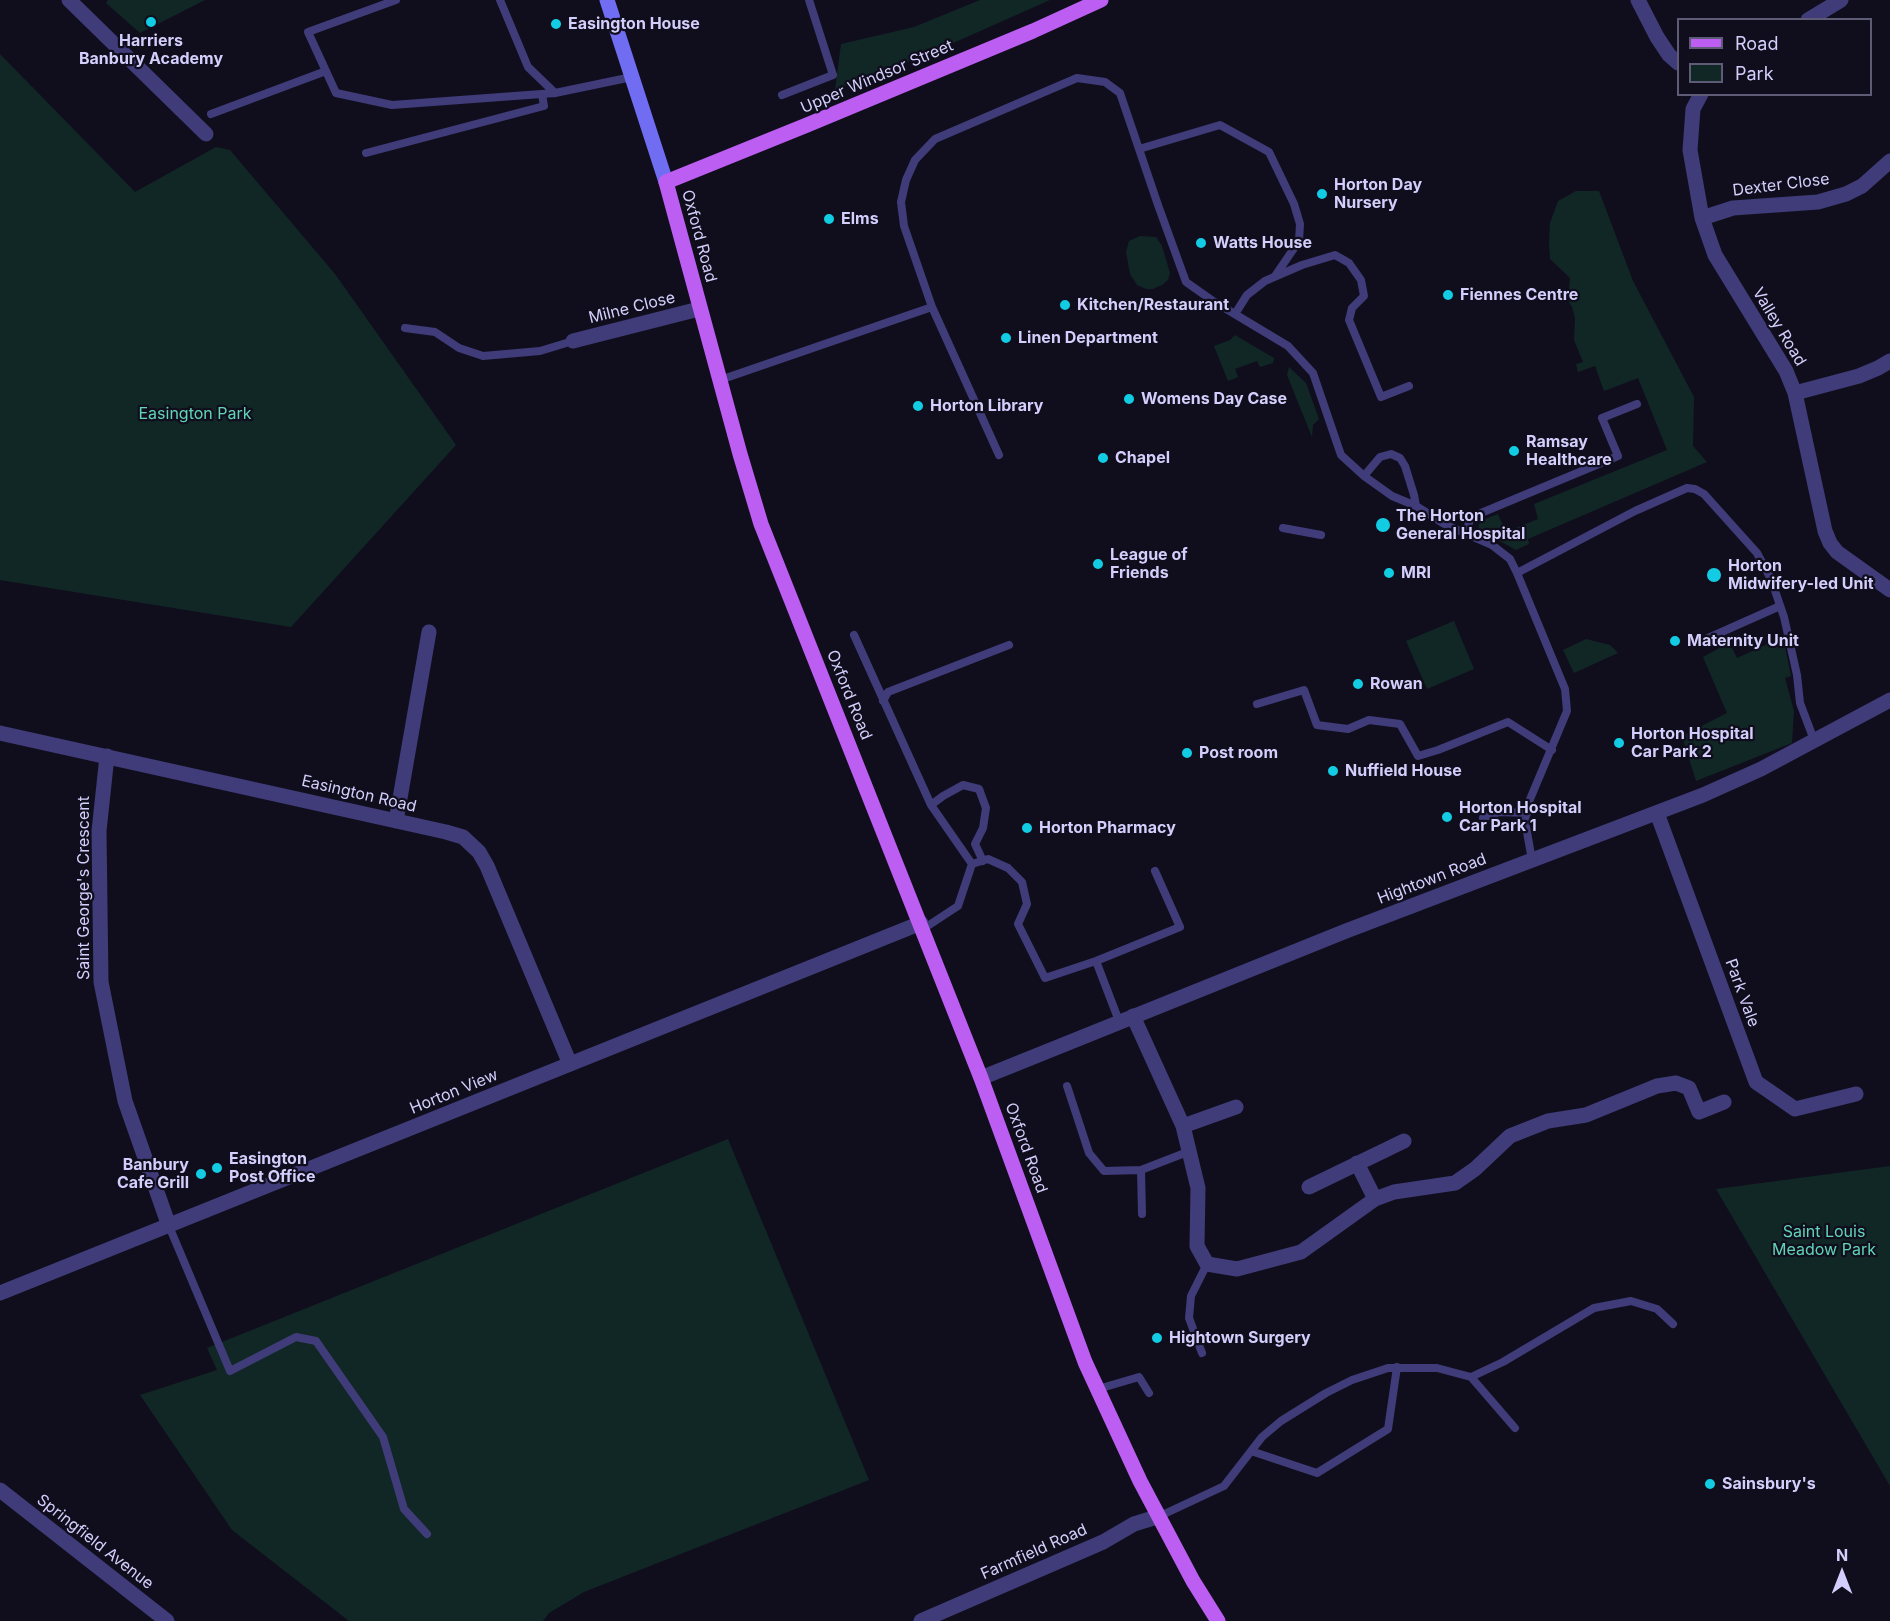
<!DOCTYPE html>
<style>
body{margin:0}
#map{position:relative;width:1890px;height:1621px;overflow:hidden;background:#100e1d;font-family:Inter,sans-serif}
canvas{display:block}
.legend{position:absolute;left:1677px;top:18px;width:195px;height:78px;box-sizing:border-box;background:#100e1d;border:2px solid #5e5b76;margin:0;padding:8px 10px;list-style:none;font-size:18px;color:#d3cefb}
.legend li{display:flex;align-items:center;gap:12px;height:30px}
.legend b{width:30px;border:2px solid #5e5b76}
.north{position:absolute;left:1812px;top:1543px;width:60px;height:60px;-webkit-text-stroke:4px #100e1d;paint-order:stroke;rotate:0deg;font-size:16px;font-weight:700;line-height:24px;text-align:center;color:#d3cefb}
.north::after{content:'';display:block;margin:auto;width:21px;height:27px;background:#d3cefb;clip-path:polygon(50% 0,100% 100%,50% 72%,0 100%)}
</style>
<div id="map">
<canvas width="1890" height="1621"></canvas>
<ul class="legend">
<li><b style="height:8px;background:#bc5ef2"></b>Road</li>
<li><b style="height:16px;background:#112726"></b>Park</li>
</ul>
<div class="north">N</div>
</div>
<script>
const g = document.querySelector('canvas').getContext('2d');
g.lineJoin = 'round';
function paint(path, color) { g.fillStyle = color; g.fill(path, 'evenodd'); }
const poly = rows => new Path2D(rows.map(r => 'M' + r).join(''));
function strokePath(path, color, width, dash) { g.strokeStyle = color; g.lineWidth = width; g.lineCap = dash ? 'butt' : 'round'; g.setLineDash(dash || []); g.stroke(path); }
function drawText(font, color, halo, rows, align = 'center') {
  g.font = font + ' Inter,sans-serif'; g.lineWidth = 4.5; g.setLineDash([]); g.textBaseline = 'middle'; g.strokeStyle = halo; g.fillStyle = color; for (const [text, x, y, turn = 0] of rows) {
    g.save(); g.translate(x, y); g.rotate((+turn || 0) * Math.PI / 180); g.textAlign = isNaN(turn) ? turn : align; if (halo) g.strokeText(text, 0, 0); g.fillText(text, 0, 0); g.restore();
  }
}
const green = poly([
 [108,0,205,0,140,33,106,3],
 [980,0,1050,0,933,52,835,90,841,44,914,27],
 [0,54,135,192,216,147,230,150,335,274,456,445,291,627,0,580],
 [1576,191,1599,191,1633,281,1694,397,1693,446,1707,462,1528,539,1529,544,1516,550,1478,529,1480,521,1498,514,1506,532,1538,519,1534,504,1667,450,1638,378,1604,391,1595,366,1578,372,1576,364,1583,362,1574,340,1575,318,1572,307,1568,300,1570,278,1550,259,1549,242,1550,223,1558,201],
 [1140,236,1156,237,1162,246,1170,273,1168,280,1162,285,1153,289,1146,289,1137,285,1130,274,1126,252,1129,241],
 [1235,335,1274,358,1273,363,1260,367,1257,361,1235,369,1238,377,1228,381,1214,346,1230,340],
 [1289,367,1306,383,1319,419,1313,425,1312,437,1287,375],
 [1454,621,1474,669,1427,689,1406,641],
 [1783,637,1791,676,1785,678,1794,711,1792,743,1696,781,1682,736,1727,713,1703,657,1725,645,1727,647,1731,646,1737,658],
 [1586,639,1610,645,1618,653,1574,673,1563,650],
 [728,1139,869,1480,584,1592,549,1613,543,1621,349,1621,232,1530,140,1395,217,1370,207,1348],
 [1890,1166,1890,1486,1716,1189]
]);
const service = poly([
 [396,0,308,32,336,93,392,105,555,93,632,77],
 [500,0,528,67,555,93],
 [782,95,833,75,809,0],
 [211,114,326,71],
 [1139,149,1220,125,1269,152,1294,204,1300,224,1299,241,1275,276],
 [366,153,544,106,542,94],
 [932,307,999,455],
 [1235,314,1247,295,1265,281,1302,265,1335,255,1349,263,1361,280,1364,296,1352,308,1349,320,1381,397,1409,386],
 [405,328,435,332,459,348,483,356,540,351,573,341],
 [720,380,932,307,904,226,901,202,906,180,915,160,935,139,1077,78,1105,82,1120,93,1158,205,1186,282,1213,301,1288,346,1313,373,1341,455,1364,476,1392,496,1416,506,1446,525,1492,545,1510,559,1517,573,1565,689,1567,711,1528,804,1525,821,1532,860],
 [1364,476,1380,457,1391,454,1400,458,1405,466,1414,495,1416,506],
 [1283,528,1321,535],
 [1465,534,1470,520,1481,513,1618,456,1602,418,1637,404],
 [1517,573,1635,511,1687,488,1695,489,1704,494,1757,553,1771,579,1784,617,1797,675,1800,703,1814,740],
 [854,635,931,805,972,864],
 [1697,643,1780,606],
 [883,701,888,692,1009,645],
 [1257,704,1304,690,1317,725,1348,729,1369,720,1400,724,1418,756,1438,750,1508,722,1552,750],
 [931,805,943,796,963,785,979,789,986,808,983,828,975,844,983,861],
 [1483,818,1499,812,1527,813],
 [972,864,988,859,1008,868,1022,882,1027,904,1018,924,1045,978,1096,961,1180,927,1155,871],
 [923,929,958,906,972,864],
 [1096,961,1119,1021],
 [1067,1086,1089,1153,1104,1171,1141,1170,1190,1151],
 [1141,1170,1142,1214],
 [169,1226,230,1371,296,1337,316,1341,383,1437,404,1509,427,1534],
 [1202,1353,1189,1318,1191,1296,1207,1264],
 [1471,1377,1503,1362,1594,1308,1631,1301,1657,1309,1673,1324],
 [1098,1389,1139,1377,1149,1393],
 [1251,1451,1317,1473,1388,1429,1397,1367],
 [1160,1516,1224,1486,1262,1437,1281,1421,1326,1393,1352,1380,1388,1368,1437,1368,1471,1377,1515,1428]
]);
const minor = poly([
 [69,0,206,134],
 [1638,0,1657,37,1669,55,1678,63],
 [1808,20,1841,0],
 [1701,94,1693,109,1690,150,1702,218,1715,255,1786,371,1795,393,1825,531,1830,543,1837,552,1890,590],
 [1702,218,1733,208,1818,202,1846,194,1862,186,1890,161],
 [573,341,699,309],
 [1795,393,1859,376,1878,368,1890,361],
 [0,733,446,832,463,837,479,852,487,866,570,1064],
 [107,756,99,831,101,982,125,1101,169,1226],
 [1657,813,1756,1082,1795,1109,1856,1094],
 [396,821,429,632],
 [1133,1016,1183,1126,1198,1188,1197,1246,1207,1264,1237,1269,1301,1252,1375,1199,1394,1192,1455,1183,1475,1169,1510,1136,1548,1121,1586,1115,1657,1086,1676,1083,1689,1088,1699,1112,1724,1102],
 [1183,1126,1236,1107],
 [1357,1163,1375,1199],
 [1309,1187,1404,1141],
 [0,1293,921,923],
 [0,1490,167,1621],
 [921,1621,1103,1542,1134,1524,1160,1516]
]);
const tertiary = poly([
 [981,1078,1346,931,1703,795,1761,769,1890,700]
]);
const secondary = poly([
 [607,0,666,182]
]);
const primary = poly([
 [1101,0,1033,31,807,125,666,182,740,454,761,524,981,1078,1085,1362,1140,1481,1193,1581,1218,1621]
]);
const markers = [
 [151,22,6,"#12cce3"],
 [556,24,6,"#12cce3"],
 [1322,194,6,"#12cce3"],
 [829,219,6,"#12cce3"],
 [1201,243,6,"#12cce3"],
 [1448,295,6,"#12cce3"],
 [1065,305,6,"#12cce3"],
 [1006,338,6,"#12cce3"],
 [1129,399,6,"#12cce3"],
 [918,406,6,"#12cce3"],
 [1514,451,6,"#12cce3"],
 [1103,458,6,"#12cce3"],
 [1383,525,8,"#12cce3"],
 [1098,564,6,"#12cce3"],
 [1389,573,6,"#12cce3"],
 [1714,575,8,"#12cce3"],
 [1675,641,6,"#12cce3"],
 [1358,684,6,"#12cce3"],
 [1619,743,6,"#12cce3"],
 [1187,753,6,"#12cce3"],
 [1333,771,6,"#12cce3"],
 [1447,817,6,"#12cce3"],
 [1027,828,6,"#12cce3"],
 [217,1168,6,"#12cce3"],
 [201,1174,6,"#12cce3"],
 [1157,1338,6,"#12cce3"],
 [1710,1484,6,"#12cce3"]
];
const poiNames = [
 ["Easington House",568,24],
 ["Harriers",151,41,"center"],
 ["Banbury Academy",151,59,"center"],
 ["Horton Day",1334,185],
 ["Nursery",1334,203],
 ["Elms",841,219],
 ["Watts House",1213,243],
 ["Fiennes Centre",1460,295],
 ["Kitchen/Restaurant",1077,305],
 ["Linen Department",1018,338],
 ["Womens Day Case",1141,399],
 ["Horton Library",930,406],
 ["Ramsay",1526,442],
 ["Healthcare",1526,460],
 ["Chapel",1115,458],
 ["The Horton",1396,516],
 ["General Hospital",1396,534],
 ["League of",1110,555],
 ["Friends",1110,573],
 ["Horton",1728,566],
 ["Midwifery-led Unit",1728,584],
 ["MRI",1401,573],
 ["Maternity Unit",1687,641],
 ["Rowan",1370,684],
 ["Horton Hospital",1631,734],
 ["Car Park 2",1631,752],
 ["Post room",1199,753],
 ["Nuffield House",1345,771],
 ["Horton Hospital",1459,808],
 ["Car Park 1",1459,826],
 ["Horton Pharmacy",1039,828],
 ["Easington",229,1159],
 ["Post Office",229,1177],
 ["Banbury",189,1165,"right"],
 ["Cafe Grill",189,1183,"right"],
 ["Hightown Surgery",1169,1338],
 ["Sainsbury's",1722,1484]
];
const streetNames = [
 ["Upper Windsor Street",877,77,-23],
 ["Dexter Close",1781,185,-7],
 ["Oxford Road",699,236,75],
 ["Milne Close",632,308,-14],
 ["Valley Road",1779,327,59],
 ["Oxford Road",849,695,68],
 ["Easington Road",359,794,13],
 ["Hightown Road",1432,879,-21],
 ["Saint George's Crescent",84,888,-90],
 ["Park Vale",1742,993,70],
 ["Horton View",454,1092,-22],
 ["Oxford Road",1026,1148,70],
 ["Springfield Avenue",95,1542,38],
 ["Farmfield Road",1034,1552,-24]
];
const parkNames = [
 ["Easington Park",195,414],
 ["Saint Louis",1824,1232],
 ["Meadow Park",1824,1250]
];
paint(green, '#112726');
strokePath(service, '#3f3c79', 8);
strokePath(minor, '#3f3c79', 15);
strokePath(tertiary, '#3f3c79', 15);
strokePath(secondary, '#716df3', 15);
strokePath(primary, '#bc5ef2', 15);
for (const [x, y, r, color] of markers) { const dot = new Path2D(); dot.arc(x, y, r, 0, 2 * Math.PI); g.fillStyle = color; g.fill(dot); strokePath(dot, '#100e1d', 2); }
drawText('bold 16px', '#d3cefb', '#100e1d', poiNames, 'left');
drawText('16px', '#d3cefb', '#100e1d', streetNames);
drawText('16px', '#61d4b8', '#100e1d', parkNames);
</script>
